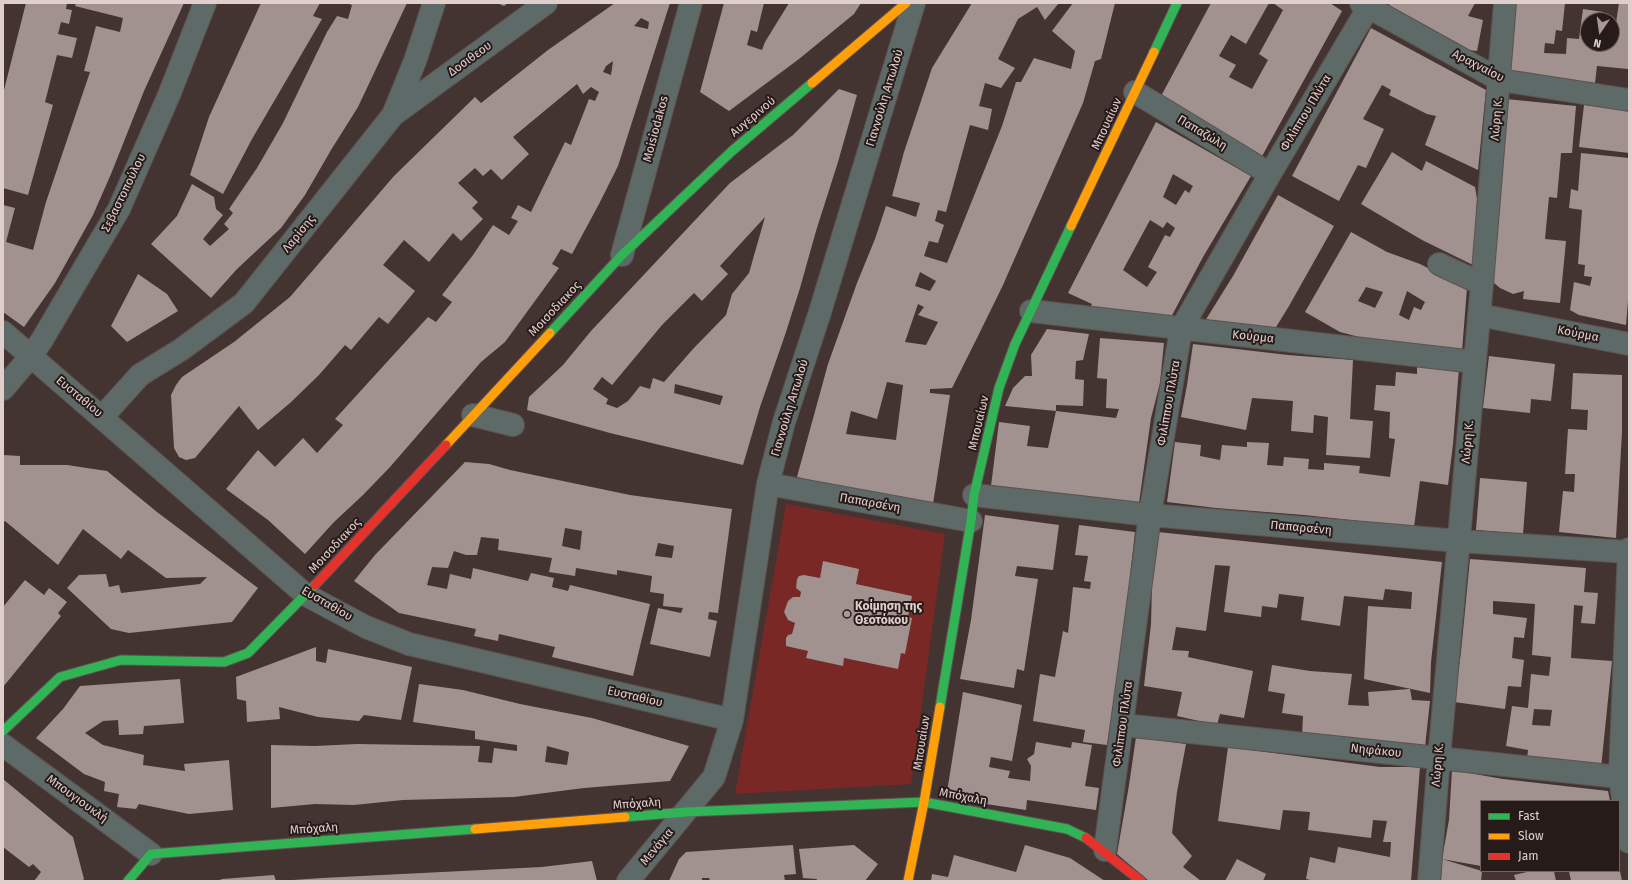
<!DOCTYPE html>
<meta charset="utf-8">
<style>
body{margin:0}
#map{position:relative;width:1632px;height:884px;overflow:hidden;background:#433432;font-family:"Fira Sans",sans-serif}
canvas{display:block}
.frame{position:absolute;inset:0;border:4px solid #e0cecc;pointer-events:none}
.legend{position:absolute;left:1480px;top:800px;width:140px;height:72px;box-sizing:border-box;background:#271b19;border:1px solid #716361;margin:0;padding:5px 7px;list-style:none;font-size:12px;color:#e0cecc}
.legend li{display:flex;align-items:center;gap:8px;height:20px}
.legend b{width:20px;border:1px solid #716361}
.north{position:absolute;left:1580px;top:12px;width:40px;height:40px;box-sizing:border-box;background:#271b19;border:1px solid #716361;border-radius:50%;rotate:193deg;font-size:11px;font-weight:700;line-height:16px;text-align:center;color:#e0cecc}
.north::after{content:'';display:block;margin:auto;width:14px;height:18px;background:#a99896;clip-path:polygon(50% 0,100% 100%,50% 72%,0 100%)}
</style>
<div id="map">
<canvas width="1632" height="884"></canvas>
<div class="frame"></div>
<ul class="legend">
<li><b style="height:5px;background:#30b455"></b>Fast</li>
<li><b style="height:5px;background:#ff9f0a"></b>Slow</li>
<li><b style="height:5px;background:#e5322d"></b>Jam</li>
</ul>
<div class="north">N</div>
</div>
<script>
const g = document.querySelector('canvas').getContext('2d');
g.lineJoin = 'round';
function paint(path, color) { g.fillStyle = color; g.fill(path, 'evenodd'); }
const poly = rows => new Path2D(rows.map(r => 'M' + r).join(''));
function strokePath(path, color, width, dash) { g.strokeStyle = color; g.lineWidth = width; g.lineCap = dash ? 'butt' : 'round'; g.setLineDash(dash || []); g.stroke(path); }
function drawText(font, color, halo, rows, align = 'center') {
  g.font = font + ' "Fira Sans",sans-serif'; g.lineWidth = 4; g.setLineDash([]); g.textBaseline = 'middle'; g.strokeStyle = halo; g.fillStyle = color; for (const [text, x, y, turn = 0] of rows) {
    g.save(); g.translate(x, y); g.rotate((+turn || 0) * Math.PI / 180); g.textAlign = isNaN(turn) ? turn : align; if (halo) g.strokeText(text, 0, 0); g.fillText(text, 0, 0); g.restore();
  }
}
const green = poly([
 [786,504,945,534,911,784,735,794],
 [823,562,859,569,856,584,912,596,908,617,912,618,905,654,901,653,898,669,844,658,842,666,806,658,808,651,786,646,786,638,788,635,792,634,795,623,788,620,784,612,788,601,793,597,800,597,801,592,796,588,797,579,799,576,804,575,820,578]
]);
const building = poly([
 [26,3,67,3,66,9,72,10,69,24,61,22,58,34,77,38,72,58,57,55,45,102,53,105,28,195,3,188,3,94],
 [76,3,184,3,144,91,111,174,93,215,55,283,24,327,3,312,3,205,15,208,6,242,33,250,46,202,90,72,84,71,96,26,120,32,123,18,75,6],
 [261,3,320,3,313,16,322,19,252,139,223,194,190,175,209,117],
 [346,3,407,3,358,107,331,150,305,195,281,228,237,269,211,298,151,244,177,216,192,184,214,197,216,209,223,215,203,239,210,246,229,229,224,224,233,213,229,209,257,168,283,123,327,32,337,16,348,19,352,5],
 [497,3,508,3,504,6],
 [615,3,670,3,618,166,599,204,572,254,561,249,552,264,559,268,505,342,481,362,390,467,363,495,334,522,305,554,268,520,226,489,258,450,275,467,303,438,317,453,343,425,335,419,428,317,436,322,452,302,442,295,473,255,493,225,509,235,518,221,511,218,518,205,531,212,565,142,571,145,589,99,595,101,599,92,591,87,583,94,577,84,513,137,529,154,502,180,491,169,483,176,475,168,458,183,478,202,472,208,483,219,461,241,453,233,429,262,404,240,383,265,415,291,388,324,379,317,351,350,345,345,319,375,290,403,258,430,239,406,195,458,186,460,179,457,174,448,171,395,176,385,182,377,234,342,290,297,394,176,475,97,481,103,548,50],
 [641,18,649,22,648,29,634,26],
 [613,61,611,75,603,72,606,66],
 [724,3,764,3,757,32,751,30,747,45,762,50,765,42,789,3,861,3,854,14,799,59,729,111,700,92],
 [972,3,1059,3,1045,20,1037,7,1018,19,998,59,1015,68,1001,88,985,83,979,106,992,109,988,130,970,125,946,212,938,210,935,221,944,225,938,243,929,241,924,256,947,263,1002,126,1016,82,1021,82,1034,58,1071,69,1075,51,1052,31,1073,3,1115,3,1101,59,1095,61,1083,103,1003,285,978,336,952,388,930,389,930,393,950,395,933,504,834,486,797,477,828,364,857,283,875,239,886,206,916,217,920,203,892,196,904,152,932,68],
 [920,272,936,281,930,291,915,286],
 [918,304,924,307,918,315,938,322,926,345,905,342],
 [887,382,903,385,896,440,846,434,851,411,877,419],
 [1211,3,1269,3,1246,44,1231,35,1219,56,1236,65,1229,77,1252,89,1268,60,1259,54,1283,10,1273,3,1330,3,1342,11,1261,158,1160,98],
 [1390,3,1475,3,1468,16,1483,20,1477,51,1450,48,1386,10],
 [1516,3,1565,3,1562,31,1556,30,1554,44,1545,43,1544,53,1566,54,1567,38,1579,39,1583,9,1603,12,1602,20,1588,20,1588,44,1612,44,1612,22,1616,23,1619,3,1629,3,1628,69,1597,66,1595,83,1509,74],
 [1371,28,1486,90,1478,170,1425,145,1436,116,1427,114,1389,95,1391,90,1382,85,1363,119,1384,129,1366,168,1358,165,1339,201,1292,176],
 [839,89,857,95,838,162,816,231,800,288,785,335,760,407,743,465,610,433,527,410,529,397,563,365,591,331,730,183,793,135],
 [765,217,749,273,732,294,726,315,693,349,664,382,653,378,650,389,640,386,628,401,617,408,606,404,608,399,593,389,602,377,612,385,662,325,694,293,702,301,728,274,720,266],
 [675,384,723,396,720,405,674,393],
 [1506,99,1576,106,1572,153,1561,153,1557,198,1549,197,1545,239,1566,241,1560,303,1523,299,1524,291,1513,294,1500,288,1488,278],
 [1584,105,1629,110,1629,153,1579,147],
 [1156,122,1251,176,1203,257,1169,321,1089,311,1092,304,1068,293],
 [1173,174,1193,186,1189,193,1185,190,1176,205,1163,197],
 [1150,220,1163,228,1167,222,1175,228,1170,237,1165,235,1148,267,1157,272,1147,287,1123,270],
 [1392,152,1422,171,1426,161,1475,187,1477,199,1473,265,1422,240,1361,204],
 [1581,153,1629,158,1629,289,1626,325,1579,315,1570,310,1574,282,1590,286,1592,277,1584,276,1585,265,1578,264,1582,210,1569,208,1571,189,1578,191],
 [1278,195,1334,226,1289,306,1273,332,1205,321,1233,276],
 [1351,232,1387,252,1420,264,1467,288,1462,351,1386,344,1340,332,1305,312],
 [1366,287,1383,292,1375,308,1358,301],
 [1407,291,1425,302,1421,310,1414,307,1409,320,1399,315],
 [138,274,167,294,178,311,127,342,111,326],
 [1047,329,1089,334,1083,360,1076,361,1075,379,1084,380,1083,406,1056,405,1056,411,1005,406,1013,388,1025,376,1032,376,1031,355],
 [1100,338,1164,343,1160,383,1151,418,1139,503,991,486,999,422,1030,426,1027,446,1048,448,1056,411,1116,418,1119,409,1106,408,1107,379,1097,378],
 [1193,344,1288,355,1353,360,1350,419,1373,421,1370,458,1326,455,1328,417,1314,415,1313,433,1291,431,1293,401,1252,398,1246,430,1181,417,1187,385],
 [1489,356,1555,364,1551,401,1531,399,1530,413,1483,408],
 [1417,364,1459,368,1453,444,1448,485,1420,481,1414,527,1304,515,1216,508,1167,502,1175,442,1201,445,1200,456,1220,460,1222,445,1247,447,1247,442,1269,443,1267,465,1283,466,1284,457,1309,459,1308,469,1324,470,1324,463,1360,466,1359,473,1390,477,1395,439,1389,438,1390,412,1374,410,1376,385,1395,386,1396,372,1417,374],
 [1573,373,1622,375,1622,432,1616,538,1559,532,1563,491,1574,492,1575,474,1565,474,1568,429,1587,430,1588,410,1571,409],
 [3,455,20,456,20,465,67,465,107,471,157,512,258,588,232,622,129,633,111,629,67,588,79,575,106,574,109,587,119,585,121,593,200,584,207,577,166,578,128,550,121,559,83,529,58,565,5,521,3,523],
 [465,462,489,464,510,470,630,495,732,509,718,613,709,612,708,619,717,621,710,657,650,644,658,608,681,613,683,608,663,606,664,594,650,592,652,576,617,570,617,575,576,568,575,576,549,572,552,558,498,550,499,539,481,537,477,555,466,555,454,551,448,568,432,567,427,585,447,589,450,574,471,579,473,568,528,581,531,573,554,578,552,587,568,591,570,585,650,604,633,676,552,657,555,647,499,634,498,641,474,636,476,629,399,613,354,581,375,555],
 [565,528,582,531,580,550,562,546],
 [658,543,674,546,672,558,655,556],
 [1480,478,1527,482,1523,534,1476,530],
 [985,515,1059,525,1053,570,1017,566,1015,576,1038,579,1024,671,1017,669,1014,688,960,679,971,620],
 [1079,525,1135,532,1123,640,1107,745,1083,742,1085,730,1033,721,1040,674,1055,677,1063,631,1068,633,1073,587,1090,589,1091,582,1084,581,1088,556,1075,555],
 [1158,532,1442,562,1431,662,1430,693,1364,679,1368,606,1411,609,1412,592,1385,589,1383,600,1344,596,1340,626,1301,620,1304,597,1279,594,1277,608,1262,606,1261,617,1224,612,1230,566,1215,565,1206,631,1176,627,1172,650,1189,651,1188,657,1253,671,1244,718,1220,714,1217,725,1177,716,1182,692,1144,686,1151,624,1152,584],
 [1470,559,1586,568,1584,592,1598,593,1595,624,1581,623,1583,606,1574,605,1571,658,1612,661,1601,768,1527,760,1528,750,1506,746,1512,706,1528,708,1531,674,1549,676,1551,657,1532,655,1535,604,1493,601,1493,614,1527,618,1524,638,1514,637,1512,658,1524,660,1521,687,1508,686,1505,709,1454,702,1461,652],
 [1534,709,1552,710,1550,726,1532,725],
 [823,561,859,569,856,584,912,596,908,617,912,618,905,654,901,653,898,669,844,658,843,666,806,658,808,651,786,646,786,638,788,635,792,634,795,623,788,620,784,612,788,601,793,597,800,597,801,592,796,588,797,579,799,576,804,575,820,578],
 [25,580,44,595,49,588,67,602,58,613,61,616,3,687,3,607],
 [316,647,316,661,326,663,328,649,412,667,401,720,364,715,359,721,318,717,279,707,280,719,247,722,246,701,237,699,236,677],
 [1272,665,1310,671,1352,674,1348,705,1369,706,1368,692,1410,689,1412,700,1430,701,1425,747,1302,735,1303,716,1282,713,1285,694,1268,691],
 [180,679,184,723,144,726,143,734,119,735,118,720,103,721,85,733,103,745,144,755,143,765,185,771,184,764,229,760,233,810,189,814,139,804,136,809,117,807,119,794,104,791,105,782,84,774,36,738,63,709,80,686],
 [419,684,463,690,520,704,592,718,689,746,670,781,584,788,514,797,403,800,354,805,315,804,271,808,271,745,315,746,357,744,480,746,478,762,492,763,494,748,517,751,517,745,475,739,475,731,413,722],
 [547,746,569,752,567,765,545,762],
 [963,692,1022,705,1012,761,991,757,989,767,1010,771,1008,778,1030,781,1031,766,1027,759,1034,754,1036,742,1071,748,1072,742,1092,745,1085,786,1099,788,1096,810,1027,800,1026,810,946,798],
 [1136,737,1186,744,1177,792,1172,833,1192,856,1183,867,1201,881,1149,881,1117,854,1129,785],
 [1228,747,1380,767,1420,767,1411,881,1315,881,1306,879,1310,857,1335,863,1338,847,1390,857,1391,842,1383,842,1387,821,1373,820,1371,838,1308,830,1310,812,1283,810,1280,830,1218,821],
 [1452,770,1503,779,1608,791,1610,801,1481,801,1481,866,1442,859,1482,871,1481,881,1441,881,1442,859,1449,820],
 [3,779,73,837,84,879,82,881,34,881,41,872,33,864,29,867,3,847],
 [793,845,796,874,784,875,785,881,710,881,709,878,702,878,702,881,669,881,679,859,686,852],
 [854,845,878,864,865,881,816,881,817,879,803,878,799,849],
 [1025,845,1070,858,1105,881,931,881,932,874,948,877,954,855,1016,872],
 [1237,859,1266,874,1263,881,1225,881],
 [592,861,597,881,293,881,293,880,322,878,542,867],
 [1619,866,1622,881,1571,881,1569,871,1619,871],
 [1531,871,1554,871,1556,881,1516,881,1514,875],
 [274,875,276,881,217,881,222,879]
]);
const street = poly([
 [1361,3,1500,80,1629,100],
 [1135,92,1270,174],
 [393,115,546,3],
 [622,255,691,3],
 [1439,264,1482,284],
 [1031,311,1475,362],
 [1479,315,1629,344],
 [3,332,306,595,366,627,409,644,732,720],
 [3,389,31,356,42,340,119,209,169,95,205,3],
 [473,415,513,425],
 [102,417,140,375,182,349,244,303,393,115,415,61,434,3],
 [768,484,971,521],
 [974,495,1150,515,1459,541,1629,552],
 [1629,549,1620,777,1629,842],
 [1123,725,1629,778],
 [3,745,151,854],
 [1105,850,1150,515,1181,329,1270,174,1371,3],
 [628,881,714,777,732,720,768,484,784,422,820,312,914,3],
 [1429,881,1439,758,1482,284,1505,3]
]);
const fast = poly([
 [1154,52,1177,3],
 [550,333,622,255,732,151,812,83],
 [940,707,971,521,974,495,999,388,1015,344,1071,226],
 [3,731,60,677,121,660,224,662,248,653,315,585],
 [625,817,686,812,924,802,1067,829,1086,838],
 [128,881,151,854,475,829]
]);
const slow = poly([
 [812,83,906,3],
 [1071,226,1154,52],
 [446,445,550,333],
 [475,829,625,817],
 [908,881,924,802,940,707]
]);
const jam = poly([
 [315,585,446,445],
 [1086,838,1141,881]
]);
const markers = [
 [847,614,4,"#a99896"]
];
const streetNames = [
 ["Δοσιθεου",470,59,-36],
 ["Αραχναίου",1478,66,27],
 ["Γιαννούλη Αιτωλού",885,98,-73],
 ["Φιλίππου Πλύτα",1306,113,-59],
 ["Αυγερινού",753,117,-40],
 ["Λώρη Κ.",1497,119,-85],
 ["Μπουαίων",1107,124,-65],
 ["Moisiodakos",656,129,-75],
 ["Παπαζώλη",1202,133,31],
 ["Σεβαστοπούλου",124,193,-64],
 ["Λαρίσης",299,234,-51],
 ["Μοισοδιακος",555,309,-47],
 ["Κούρμα",1578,334,11],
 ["Κούρμα",1253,337,6],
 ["Ευσταθίου",79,397,40],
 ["Φιλίππου Πλύτα",1169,403,-80],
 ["Γιαννούλη Αιτωλού",790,408,-73],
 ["Μπουαίων",979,423,-77],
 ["Λώρη Κ.",1468,442,-85],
 ["Παπαρσένη",870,503,10],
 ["Παπαρσένη",1301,528,5],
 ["Μοισοδιακος",335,546,-47],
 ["Ευσταθίου",327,604,30],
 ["Ευσταθίου",635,697,13],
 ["Φιλίππου Πλύτα",1123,724,-82],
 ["Μπουαίων",922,743,-81],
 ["Νηφάκου",1376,751,6],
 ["Λώρη Κ.",1438,765,-85],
 ["Μπόχαλη",963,797,11],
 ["Μπουγιουκλή",77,799,36],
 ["Μπόχαλη",637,804,-4],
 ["Μπόχαλη",314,829,-4],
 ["Μενάγια",657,847,-50]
];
const poiNames = [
 ["Κοίμηση της",855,607],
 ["Θεοτόκου",855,621]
];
paint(green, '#792826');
paint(building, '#a19290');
strokePath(street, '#5e514f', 24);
strokePath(fast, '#5e514f', 11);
strokePath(slow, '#5e514f', 11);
strokePath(jam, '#5e514f', 11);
strokePath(street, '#5d6a68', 22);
strokePath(fast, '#30b455', 9);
strokePath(slow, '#ff9f0a', 9);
strokePath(jam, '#e5322d', 9);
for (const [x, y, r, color] of markers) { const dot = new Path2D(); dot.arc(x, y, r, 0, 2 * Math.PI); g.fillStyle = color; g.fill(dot); strokePath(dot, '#271b19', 1.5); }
drawText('12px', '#e0cecc', '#271b19', streetNames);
drawText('bold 12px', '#e0cecc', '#271b19', poiNames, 'left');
</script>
